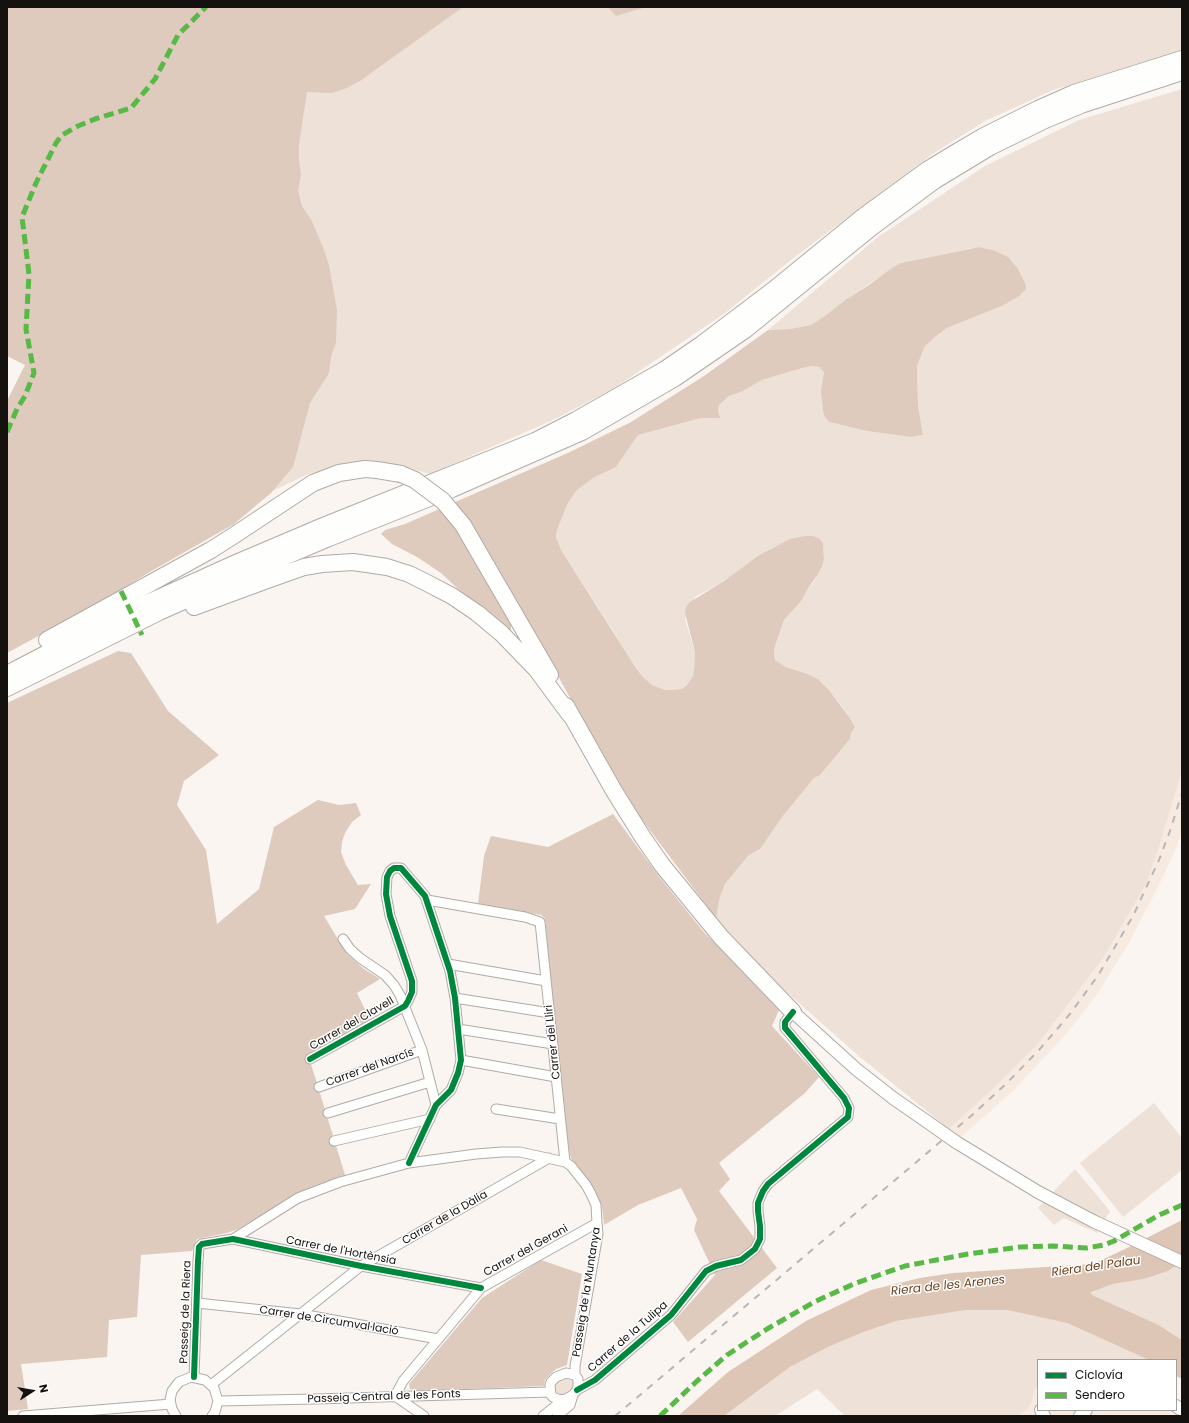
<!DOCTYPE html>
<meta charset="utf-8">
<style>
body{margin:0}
#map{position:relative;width:1189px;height:1423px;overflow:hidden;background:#faf5f1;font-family:Poppins,sans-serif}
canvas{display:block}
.frame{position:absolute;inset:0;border:8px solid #15110e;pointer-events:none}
.legend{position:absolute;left:1037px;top:1359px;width:140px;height:52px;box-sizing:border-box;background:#fff;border:1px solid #a1a09f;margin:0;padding:5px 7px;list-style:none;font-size:12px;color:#15110e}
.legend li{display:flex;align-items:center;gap:8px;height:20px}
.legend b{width:20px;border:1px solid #a1a09f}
.north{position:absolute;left:12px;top:1371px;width:40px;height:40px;-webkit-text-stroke:3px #fff;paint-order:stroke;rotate:78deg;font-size:11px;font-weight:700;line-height:16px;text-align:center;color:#15110e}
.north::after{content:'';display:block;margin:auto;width:14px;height:18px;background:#15110e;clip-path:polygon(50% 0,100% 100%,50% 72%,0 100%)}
</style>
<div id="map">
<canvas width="1189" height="1423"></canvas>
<div class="frame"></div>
<ul class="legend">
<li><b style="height:5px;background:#00873e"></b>Ciclovía</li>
<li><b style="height:5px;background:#58b947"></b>Sendero</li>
</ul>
<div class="north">N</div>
</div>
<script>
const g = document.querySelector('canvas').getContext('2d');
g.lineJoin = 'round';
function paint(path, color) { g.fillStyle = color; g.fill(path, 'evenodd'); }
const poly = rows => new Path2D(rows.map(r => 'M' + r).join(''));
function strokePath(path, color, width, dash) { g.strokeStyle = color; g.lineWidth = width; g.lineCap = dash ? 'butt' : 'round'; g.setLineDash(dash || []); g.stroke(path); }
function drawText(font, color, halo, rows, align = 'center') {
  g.font = font + ' Poppins,sans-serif'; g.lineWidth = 3; g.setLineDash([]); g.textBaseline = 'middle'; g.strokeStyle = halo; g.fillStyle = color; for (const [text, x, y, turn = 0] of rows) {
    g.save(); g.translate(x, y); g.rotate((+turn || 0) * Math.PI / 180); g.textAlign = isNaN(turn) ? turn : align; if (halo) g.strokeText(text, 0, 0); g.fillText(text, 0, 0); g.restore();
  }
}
const built = poly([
 [1182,770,1182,831,1175,851,1157,889,1130,941,1098,993,1067,1033,1013,1091,961,1137,949,1129,999,1083,1036,1046,1160,844],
 [1038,1385,1038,1410,1176,1410,1176,1398,1182,1402,1182,1416,1018,1416,1028,1409,1032,1401,1034,1391]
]);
const green = poly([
 [454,7,1182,7,1182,50,1053,90,985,121,931,155,796,256,725,313,616,387,555,419,430,474,393,464,360,461,308,474,256,499,293,200,303,89],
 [1182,89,1182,770,1160,844,1146,884,1103,958,1036,1046,999,1083,949,1129,860,1057,773,980,716,918,720,897,725,884,748,856,760,849,783,816,814,778,820,775,850,739,851,733,855,727,849,717,840,704,829,690,818,679,805,673,786,667,775,660,774,653,775,646,784,620,804,595,814,581,824,559,823,543,773,547,759,555,724,581,695,597,685,619,695,652,694,669,693,676,687,685,682,689,672,690,665,690,652,685,643,677,630,659,614,632,561,550,556,537,557,530,568,503,576,491,593,478,616,467,638,435,701,418,719,418,718,411,719,405,729,396,741,392,762,380,799,369,812,366,819,367,824,372,822,385,823,411,829,422,867,431,911,437,923,435,918,405,917,372,917,366,925,346,930,341,947,328,1002,306,1018,297,993,250,979,247,972,248,901,263,845,300,826,315,811,325,790,329,768,330,878,237,985,166,1079,120],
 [1154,1103,1182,1138,1182,1170,1123,1217,1080,1163],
 [1075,1169,1110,1211,1097,1233,1064,1218,1054,1225,1038,1208],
 [1182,1262,1182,1340,1157,1324,1092,1295,1091,1291,1113,1284,1144,1279,1168,1271],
 [966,1310,1007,1310,1067,1323,1149,1360,1038,1360,1038,1385,1034,1391,1032,1401,1028,1409,1018,1416,845,1416,817,1389,775,1416,724,1416,790,1367,828,1347,861,1333,896,1321],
 [563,1377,573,1378,574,1381,574,1388,568,1394,560,1396,555,1393,554,1384]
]);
const forest = poly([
 [7,7,463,7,360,81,347,88,332,93,307,92,299,144,299,160,301,175,298,191,302,206,312,221,324,250,329,265,337,310,336,342,331,357,329,373,310,403,293,467,271,493,234,524,148,573,94,606,7,653,7,415,8,414,7,401,25,365,7,356],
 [608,7,646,7,616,16],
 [979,247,993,250,1008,257,1018,269,1025,283,1026,289,1018,297,1002,306,947,328,935,337,925,346,917,366,917,372,918,405,923,435,911,437,867,431,829,422,825,417,823,411,821,391,824,372,819,367,812,366,799,369,762,380,741,392,729,396,719,405,718,411,720,418,701,418,638,435,616,467,593,478,576,491,568,503,557,530,556,537,561,550,636,668,643,677,652,685,665,690,672,690,682,689,687,685,693,676,694,669,695,652,685,613,686,607,690,602,724,581,759,555,790,539,805,536,812,536,819,538,823,543,824,559,822,566,818,574,809,587,801,601,784,620,775,646,774,653,775,660,786,667,805,673,818,679,829,690,849,717,855,727,851,733,850,739,820,775,814,778,783,816,760,849,748,856,725,884,720,897,716,918,640,817,592,737,496,565,488,564,511,624,511,632,457,588,441,573,417,557,392,544,381,534,385,530,405,524,570,452,631,422,704,376,768,330,790,329,811,325,826,315,845,300,869,285,892,268,901,263],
 [118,651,131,653,168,711,219,755,184,781,177,805,206,850,217,924,259,889,274,827,318,800,339,805,356,803,361,815,352,822,345,833,342,842,341,852,346,865,358,885,371,884,355,909,324,916,347,954,364,969,380,979,357,993,371,1022,308,1054,345,1175,313,1187,293,1196,238,1229,227,1233,197,1239,192,1251,141,1255,137,1317,109,1320,107,1357,21,1364,28,1409,7,1411,7,703],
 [613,814,661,879,703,931,779,1010,772,1026,819,1077,805,1093,719,1163,730,1179,719,1191,777,1268,688,1342,673,1322,715,1275,694,1230,697,1219,681,1188,638,1205,604,1225,602,1207,598,1198,593,1189,573,1164,570,1155,565,1124,545,918,541,915,478,904,484,856,491,836,548,847],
 [541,1260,582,1274,567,1365,556,1369,550,1374,545,1380,544,1386,414,1391,410,1389,409,1384,482,1298]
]);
const water = poly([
 [1182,1220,1182,1262,1168,1271,1144,1279,1113,1284,1091,1292,1092,1295,1157,1324,1182,1340,1182,1379,1176,1376,1176,1360,1149,1360,1067,1323,1007,1310,966,1310,896,1321,861,1333,828,1347,790,1367,724,1416,678,1416,728,1372,806,1321,871,1290,920,1278,953,1273,1093,1264,1125,1249]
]);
const minor = poly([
 [427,900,525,917,540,922,565,1162],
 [343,939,350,949,360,958,385,975,394,985,400,995,422,1050,436,1105],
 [448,964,546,981],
 [455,998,550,1013],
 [458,1029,553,1044],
 [310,1059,405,1006,408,1001,412,992,412,981,390,916,386,894,387,877,390,871,394,868,401,868,425,896,450,971,455,998,461,1060,458,1073,451,1090,436,1105,409,1163],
 [461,1060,556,1077],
 [319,1087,422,1050],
 [496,1109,560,1119],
 [328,1113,430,1082],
 [334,1141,430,1119],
 [233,1239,298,1198,340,1182,409,1163,476,1154,502,1152,520,1152,565,1162,571,1166,586,1185,591,1194,596,1205,597,1223,598,1234,575,1366,575,1375],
 [197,1303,301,1314,438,1339],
 [566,1373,575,1375,578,1379,578,1386,577,1390,573,1395,566,1399,560,1400,553,1397,551,1395,550,1385,551,1382,556,1377,566,1373],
 [194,1377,198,1261,199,1247,202,1244,233,1239,361,1266,481,1288],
 [211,1385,361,1266,549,1158],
 [577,1390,595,1380,671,1315,706,1271,716,1266,741,1260,755,1249,760,1239,760,1226,758,1211,758,1203,763,1191,768,1184,848,1117,849,1108,844,1098,785,1028,785,1022,793,1012],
 [218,1401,315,1399,550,1392],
 [23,1416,171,1404],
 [176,1416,172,1409,170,1400,172,1391,179,1382,191,1377,205,1380,214,1388,218,1401,215,1412,212,1416],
 [424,1416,395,1396,403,1381,481,1288,597,1223],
 [543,1416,563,1400],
 [557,1416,570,1405,573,1395]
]);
const secondary = poly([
 [793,1012,856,1069,893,1098,939,1130],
 [956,1142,1038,1192,1093,1221,1182,1262],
 [1176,1406,1182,1410],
 [1041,1410,1044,1416],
 [1080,1416,1086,1410]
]);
const motorway = poly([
 [489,570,550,675],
 [194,607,270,579,304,567,322,564,353,562,387,567,409,574,429,584,452,596,477,613,501,633,536,669,570,715],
 [47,640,211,550,233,536,313,483,339,473,365,469,377,470,401,474],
 [7,674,74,639,154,600,236,563,323,526,535,441,576,420,664,370,702,344,772,291,864,216,927,170,955,153,984,136,1038,109,1074,93,1182,59],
 [7,688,159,612,242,575,329,538,452,489,582,432,675,378,745,330,872,227,934,181,990,147,1045,120,1081,105,1182,72],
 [566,706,614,791,642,836,662,865,721,937,793,1012]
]);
const rail = poly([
 [615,1416,971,1116,1006,1084,1039,1050,1070,1014,1099,974,1133,916,1159,860,1170,831,1182,793]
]);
const secondaryBridge = poly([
 [939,1130,956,1142]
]);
const motorwayBridge = poly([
 [401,474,415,480,443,501,463,525,489,570]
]);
const quiet = poly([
 [7,432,17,409,25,396,34,373,26,329,29,274,22,217,36,183,56,143,62,135,78,126,95,119,131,108,155,79,178,35,206,7],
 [121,591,142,635],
 [660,1416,697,1381,727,1355,767,1329,816,1301,856,1283,905,1266,968,1254,1020,1247,1053,1246,1086,1248,1104,1245,1114,1241,1159,1215,1182,1205]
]);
const cycleway = poly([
 [310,1059,405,1006,408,1001,412,992,412,981,390,916,386,894,387,877,390,871,394,868,401,868,425,896,450,971,455,998,461,1060,458,1073,451,1090,436,1105,409,1163],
 [194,1377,198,1261,199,1247,202,1244,233,1239,361,1266,481,1288],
 [577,1390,595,1380,671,1315,706,1271,716,1266,741,1260,755,1249,760,1239,760,1226,758,1211,758,1203,763,1191,768,1184,848,1117,849,1108,844,1098,785,1028,785,1022,793,1012]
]);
const streetNames = [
 ["Carrer del Clavell",352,1024,-30],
 ["Carrer del Lliri",553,1042,-96],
 ["Carrer del Narcís",370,1068,-20],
 ["Carrer de la Dàlia",445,1218,-30],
 ["Carrer de l'Hortènsia",341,1251,11],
 ["Carrer del Gerani",526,1251,-29],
 ["Passeig de la Muntanya",587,1292,-81],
 ["Passeig de la Riera",186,1312,-88],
 ["Carrer de Circumval·lació",329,1321,9],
 ["Carrer de la Tulipa",628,1337,-41],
 ["Passeig Central de les Fonts",384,1397,-2]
];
const waterNames = [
 ["Riera del Palau",1096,1267,-8],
 ["Riera de les Arenes",948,1286,-6]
];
paint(built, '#f6eae1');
paint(green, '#eee1d7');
paint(forest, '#decbbd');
paint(water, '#ddc6b5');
strokePath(minor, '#b0aba8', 11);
strokePath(secondary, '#b0aba8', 14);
strokePath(motorway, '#b0aba8', 18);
strokePath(minor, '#fefefd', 9);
strokePath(secondary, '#fefefd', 12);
strokePath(motorway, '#fefefd', 16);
strokePath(rail, '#b8b6b6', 2, [7, 7]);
strokePath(secondaryBridge, '#b0aba8', 14, []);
strokePath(motorwayBridge, '#b0aba8', 18, []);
strokePath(secondaryBridge, '#fefefd', 12);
strokePath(motorwayBridge, '#fefefd', 16);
strokePath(quiet, '#58b947', 5, [10, 5]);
strokePath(cycleway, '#00873e', 6);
drawText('11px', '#15110e', '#fff', streetNames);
drawText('italic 12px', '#6d421e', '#fff', waterNames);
</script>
